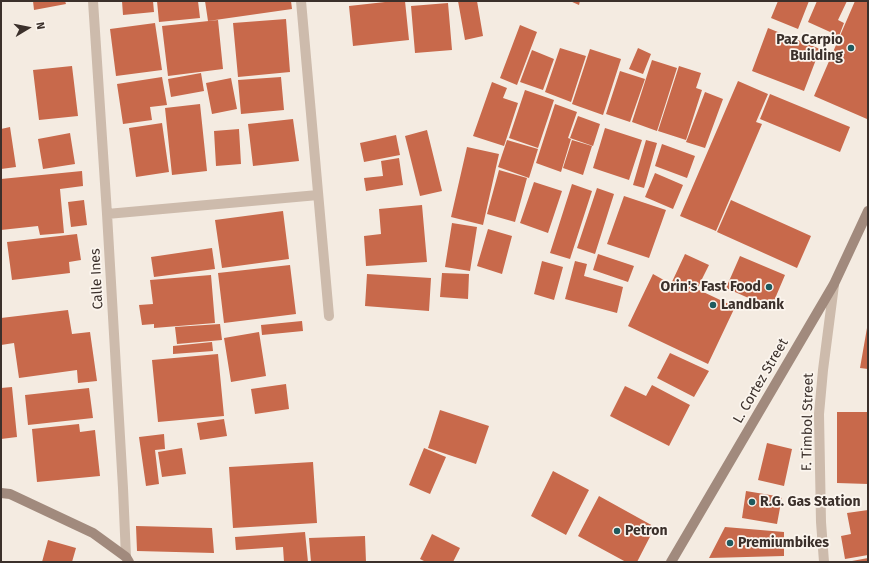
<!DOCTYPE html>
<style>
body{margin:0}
#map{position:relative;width:869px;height:563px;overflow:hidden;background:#f4ebe1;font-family:"Fira Sans",sans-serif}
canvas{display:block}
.frame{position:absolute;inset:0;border:2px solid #3b302b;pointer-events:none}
.north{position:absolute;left:8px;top:8px;width:40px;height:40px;-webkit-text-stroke:3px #fbf5ee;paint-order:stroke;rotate:80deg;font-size:11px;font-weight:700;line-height:16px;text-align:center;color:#3b302b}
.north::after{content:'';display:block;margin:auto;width:14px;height:18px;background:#3b302b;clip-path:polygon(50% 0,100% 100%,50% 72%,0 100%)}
</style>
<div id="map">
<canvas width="869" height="563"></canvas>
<div class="frame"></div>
<div class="north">N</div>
</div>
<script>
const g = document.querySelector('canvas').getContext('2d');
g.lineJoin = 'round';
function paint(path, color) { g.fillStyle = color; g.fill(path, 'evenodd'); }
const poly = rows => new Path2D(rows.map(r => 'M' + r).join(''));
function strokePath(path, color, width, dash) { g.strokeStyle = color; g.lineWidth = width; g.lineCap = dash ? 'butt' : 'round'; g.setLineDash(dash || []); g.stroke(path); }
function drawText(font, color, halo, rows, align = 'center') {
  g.font = font + ' "Fira Sans",sans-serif'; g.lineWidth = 3.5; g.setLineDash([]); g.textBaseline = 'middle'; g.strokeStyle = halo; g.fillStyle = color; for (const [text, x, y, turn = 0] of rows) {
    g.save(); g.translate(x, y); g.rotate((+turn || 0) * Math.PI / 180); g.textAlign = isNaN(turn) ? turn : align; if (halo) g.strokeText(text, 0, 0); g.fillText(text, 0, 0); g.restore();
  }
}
const building = poly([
 [33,1,65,1,66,4,34,10],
 [122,1,153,1,154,12,123,15],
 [157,1,198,1,200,18,159,22],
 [205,1,291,1,292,9,208,21],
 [394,1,405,1,409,40,353,46,349,6],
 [458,1,477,1,483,36,465,40],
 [570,1,580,1,579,5],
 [778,1,809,1,798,29,771,18],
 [817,1,847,1,838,20,844,23,839,36,808,22],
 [855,1,868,1,867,119,814,96],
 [448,3,452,50,415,53,411,6],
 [286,19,290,72,238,77,233,23],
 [218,20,223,69,168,76,162,26],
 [155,23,162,70,116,76,110,29],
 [520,25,537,32,517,85,500,78],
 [768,28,820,49,804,91,752,71],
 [560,48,586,56,571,102,545,92],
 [638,48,651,54,643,74,629,69],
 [590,49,621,59,603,115,572,104],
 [532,50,554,59,543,90,520,82],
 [652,60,677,68,657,131,632,122],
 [72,66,78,116,39,120,33,70],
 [679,66,701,73,696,88,702,90,686,140,658,131],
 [620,71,645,79,630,122,606,114],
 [201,73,204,91,171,97,168,79],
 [162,77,167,105,150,107,152,120,123,124,117,84],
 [281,77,284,110,241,114,238,80],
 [231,78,237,109,212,114,206,83],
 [738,81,768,94,756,122,762,124,716,231,680,216],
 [492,82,507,88,503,98,518,103,504,146,473,136],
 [525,90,554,100,538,148,509,138],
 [705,92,723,99,705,148,686,142],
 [770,94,850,127,840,152,760,119],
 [200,104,207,171,172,175,165,108],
 [555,104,577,112,568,138,571,139,561,172,536,163],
 [578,116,600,124,593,146,570,138],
 [293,119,299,161,253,166,248,124],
 [162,123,169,172,136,177,129,128],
 [10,127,16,167,1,169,1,129],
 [605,128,642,140,629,180,593,168],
 [239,129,241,164,216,166,214,131],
 [427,130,442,191,420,196,405,136],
 [70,133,75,164,43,169,38,139],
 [396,135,400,155,364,162,360,143],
 [507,140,538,149,529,178,498,167],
 [572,140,592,146,583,175,563,168],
 [646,140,657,143,644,188,633,185],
 [662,144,695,156,687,178,655,166],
 [467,147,499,154,483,225,451,217],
 [399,158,403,185,366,191,364,178,383,176,381,161],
 [499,170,527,178,515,222,487,214],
 [82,171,83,186,60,189,64,233,40,235,38,226,1,230,1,179],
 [655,173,683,185,673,209,645,197],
 [534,182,562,191,548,233,520,223],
 [572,184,592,191,570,259,550,253],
 [597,188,614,194,595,254,577,248],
 [624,196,666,210,649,258,607,244],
 [84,200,87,225,71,227,68,202],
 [731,200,811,236,797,268,717,232],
 [422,205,427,262,366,266,364,236,381,234,379,209],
 [283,211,289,259,222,268,215,220],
 [452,223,477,227,470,271,445,267],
 [488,229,512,236,502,274,477,266],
 [77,234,81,260,69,262,70,273,12,280,7,242],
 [212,248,215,269,154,277,151,257],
 [598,254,634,266,628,282,593,270],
 [685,254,709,265,697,289,735,307,708,364,628,326,653,274,671,284],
 [740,256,785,275,771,308,726,288],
 [542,261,563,267,554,300,534,294],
 [575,261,587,264,584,276,623,287,617,313,565,299],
 [290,265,296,314,224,323,218,273],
 [442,273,469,274,468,299,440,297],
 [367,274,431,278,429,311,365,306],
 [211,275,215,323,154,328,154,324,142,325,139,305,153,304,150,280],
 [68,310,72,334,90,332,97,381,78,383,77,370,19,378,14,343,1,345,1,318],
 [302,321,303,331,262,335,261,325],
 [220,324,222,340,177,344,175,327],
 [867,328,868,328,868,369,860,368],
 [259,332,266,376,231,382,224,338],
 [212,342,213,351,173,354,173,346],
 [670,353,709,371,694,397,657,378],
 [218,354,224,416,158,422,152,360],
 [286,384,289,409,255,414,251,389],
 [652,385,690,405,669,446,610,416,625,386,646,396],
 [12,387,17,437,1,439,1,388],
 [89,388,93,418,28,425,25,395],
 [440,410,489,426,476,464,428,448],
 [837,412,868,412,868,484,837,483],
 [224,419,227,436,200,440,197,423],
 [79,424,80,432,95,430,100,476,37,482,32,429],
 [164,434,165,449,155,450,159,484,146,486,139,437],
 [767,443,792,449,784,486,758,480],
 [182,448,186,474,162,477,158,452],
 [424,448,446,457,430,494,409,485],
 [313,462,317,523,233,528,229,467],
 [553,471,589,490,566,535,531,516],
 [746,491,782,497,777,524,742,518],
 [599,496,655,527,637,562,626,562,578,536],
 [868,510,868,555,845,559,841,536,851,534,847,513],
 [136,526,212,528,214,553,137,551],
 [725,527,784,532,784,556,709,558],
 [305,532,308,562,284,562,283,547,236,550,235,537],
 [432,534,460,548,453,562,426,562,420,559],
 [365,536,366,562,311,562,309,538],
 [48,540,76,548,72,562,42,562],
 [868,558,868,562,852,562,852,561]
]);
const street = poly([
 [93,1,107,214,123,488,126,557],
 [301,1,329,316],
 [107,214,318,195],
 [824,562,821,522,819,414,823,370,834,285]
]);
const secondary = poly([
 [1,493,10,494,93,533,126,557,129,562],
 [671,562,834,284,868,211]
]);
const markers = [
 [851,48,4,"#1f5a5e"],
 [769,287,4,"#1f5a5e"],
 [713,305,4,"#1f5a5e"],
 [752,502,4,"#1f5a5e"],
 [617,531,4,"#1f5a5e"],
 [730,543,4,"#1f5a5e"]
];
const poiNames = [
 ["Paz Carpio",843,40,"right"],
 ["Building",843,56,"right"],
 ["Orin's Fast Food",761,287,"right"],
 ["Landbank",721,305],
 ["R.G. Gas Station",760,502],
 ["Petron",625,531],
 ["Premiumbikes",738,543]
];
const streetNames = [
 ["Calle Ines",97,279,-93],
 ["L. Cortez Street",761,381,-60],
 ["F. Timbol Street",808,422,-89]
];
paint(building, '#c8694b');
strokePath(street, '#cdbbac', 10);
strokePath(secondary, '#a18a7d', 10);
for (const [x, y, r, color] of markers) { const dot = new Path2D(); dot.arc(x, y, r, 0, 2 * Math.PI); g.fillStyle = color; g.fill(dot); strokePath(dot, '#fbf5ee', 1.5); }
drawText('bold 14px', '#3b302b', '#fbf5ee', poiNames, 'left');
drawText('14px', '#3b302b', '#fbf5ee', streetNames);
</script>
